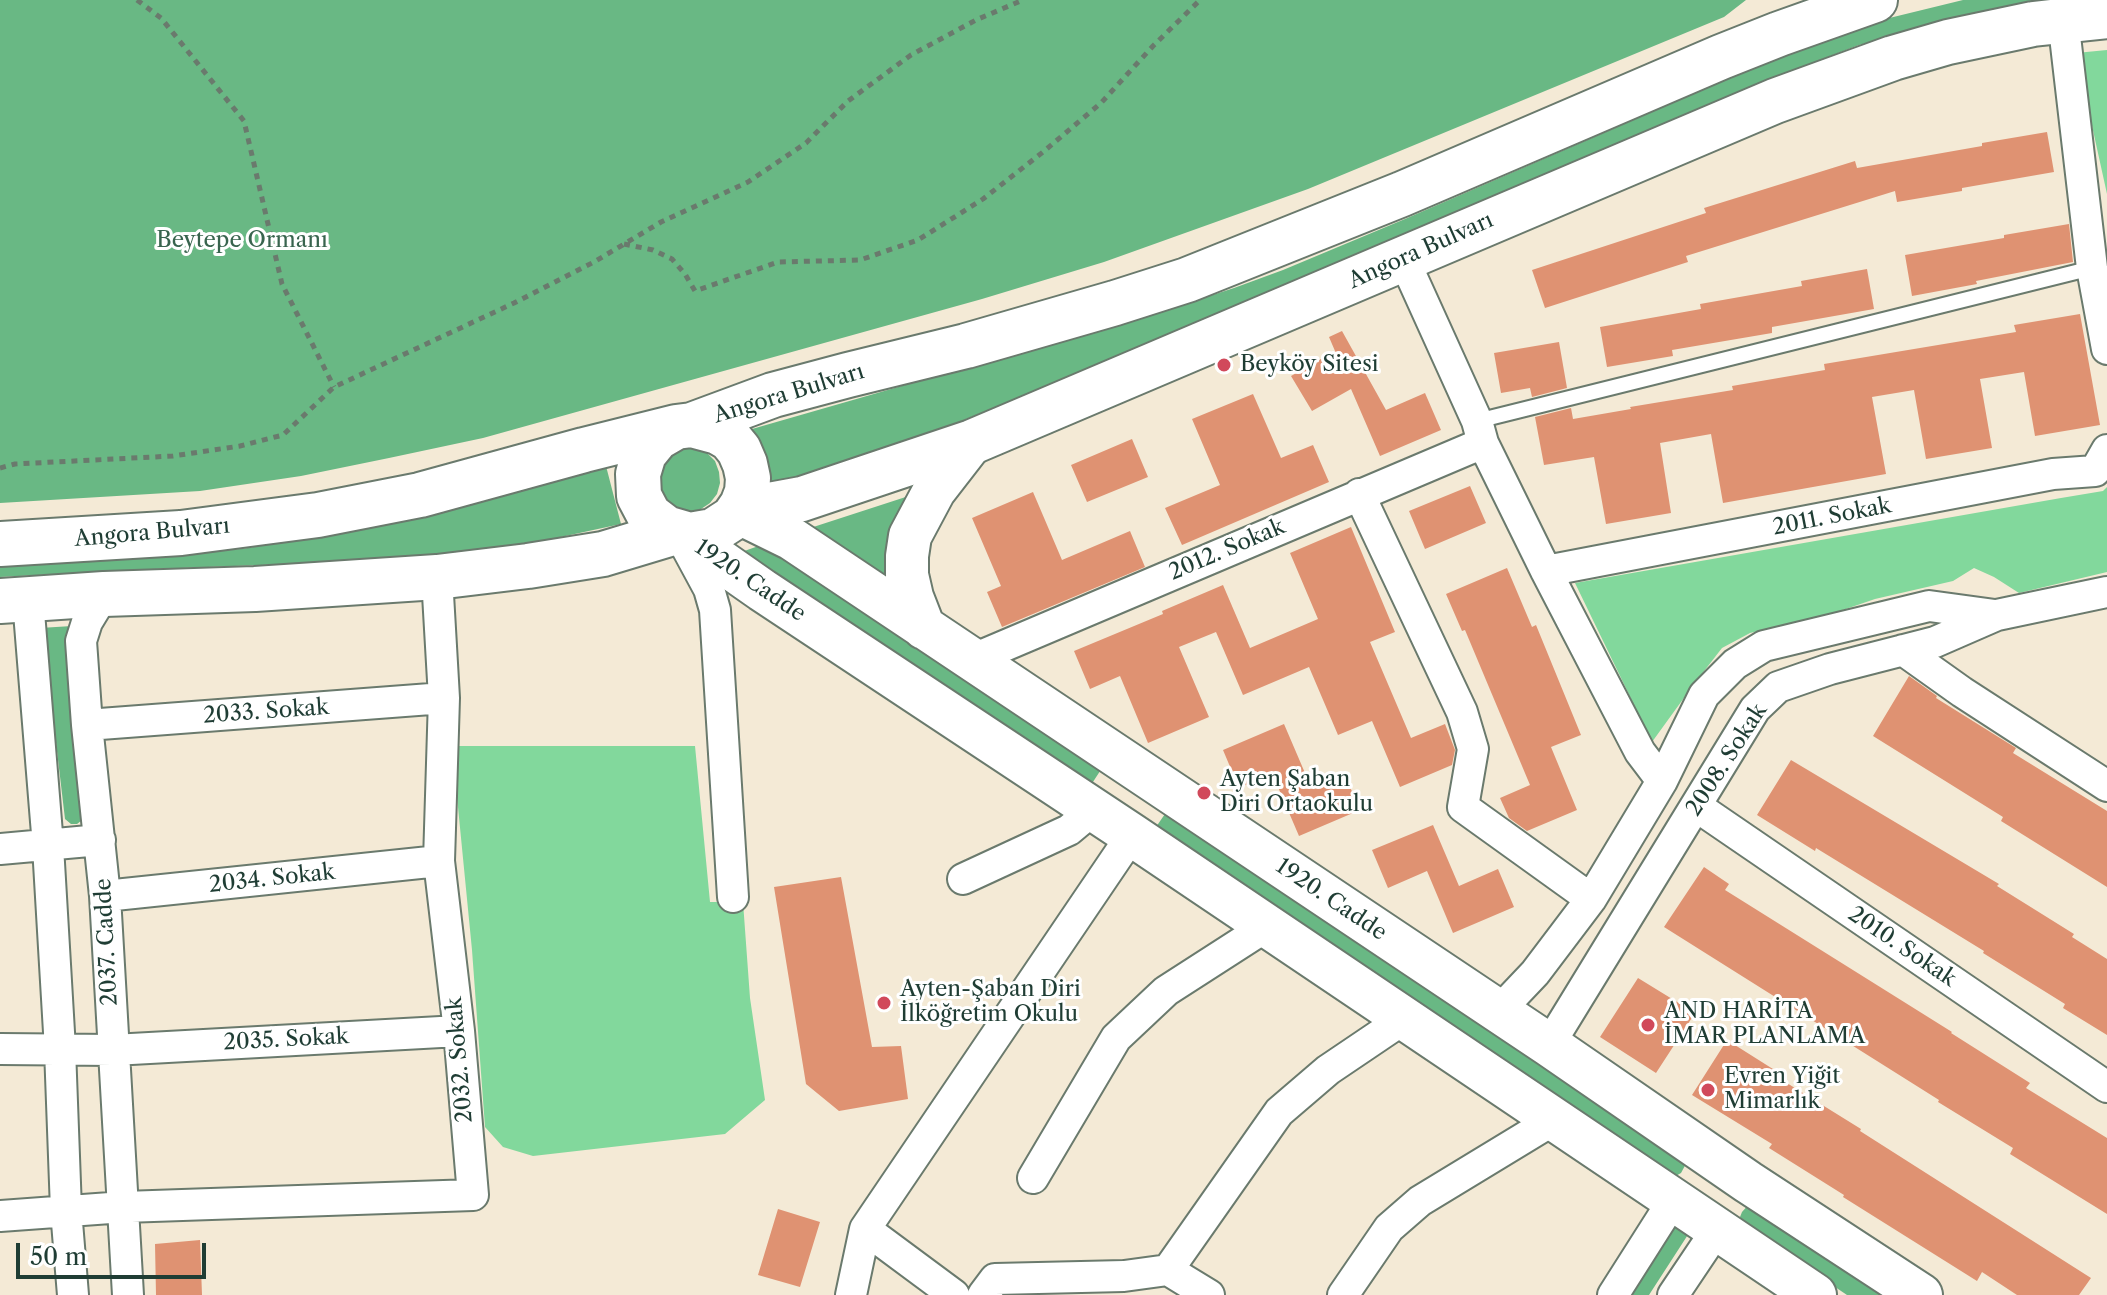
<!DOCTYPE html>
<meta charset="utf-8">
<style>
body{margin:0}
#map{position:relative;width:2107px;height:1295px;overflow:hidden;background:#f4ead6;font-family:"Libre Caslon Text",serif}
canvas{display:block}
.scale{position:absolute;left:16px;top:1243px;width:190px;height:36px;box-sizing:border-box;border:4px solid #1f3d34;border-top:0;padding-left:10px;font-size:24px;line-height:28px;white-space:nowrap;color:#1f3d34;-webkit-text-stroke:6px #fff;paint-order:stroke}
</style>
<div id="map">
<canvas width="2107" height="1295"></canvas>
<div class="scale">50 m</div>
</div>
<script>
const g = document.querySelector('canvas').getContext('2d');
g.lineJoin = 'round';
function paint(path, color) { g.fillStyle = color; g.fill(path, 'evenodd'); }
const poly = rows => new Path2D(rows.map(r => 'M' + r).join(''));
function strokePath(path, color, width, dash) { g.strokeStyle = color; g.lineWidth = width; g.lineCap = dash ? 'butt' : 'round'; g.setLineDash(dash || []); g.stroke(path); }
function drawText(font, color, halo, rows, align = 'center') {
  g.font = font + ' "Libre Caslon Text",serif'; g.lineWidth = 6; g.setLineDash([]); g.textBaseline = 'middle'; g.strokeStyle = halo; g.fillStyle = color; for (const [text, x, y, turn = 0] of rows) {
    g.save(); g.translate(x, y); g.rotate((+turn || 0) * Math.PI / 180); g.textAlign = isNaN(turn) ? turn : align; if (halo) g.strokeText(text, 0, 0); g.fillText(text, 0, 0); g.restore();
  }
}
const green = poly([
 [2107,50,2107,194,2076,53],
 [2107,487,2107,572,2019,593,1994,577,1974,568,1953,581,1875,599,1840,611,1750,633,1722,648,1694,684,1652,742,1575,583,2061,498,2103,491],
 [452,746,695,746,710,902,743,902,750,998,765,1100,725,1134,533,1156,503,1147,485,1127,472,950]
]);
const forest = poly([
 [0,0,1746,0,1724,17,1308,189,1104,262,982,299,483,438,389,458,301,476,200,491,0,503],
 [1963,0,2071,0,1961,18,1859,45,1749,87,1329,269,959,422,768,490,752,429,1173,308,1234,288,1283,270,1405,219,1767,62,1873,22],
 [686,446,697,448,707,453,715,461,719,472,720,483,717,494,710,503,701,509,691,512,680,511,663,500,655,471,659,461],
 [606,466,621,524,547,540,461,552,368,561,155,569,0,577,0,563,241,549,367,529,450,510],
 [918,493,901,593,801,531],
 [767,543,1104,765,1089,788,733,555],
 [72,626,86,817,77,824,71,824,65,819,47,666,40,628],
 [1167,811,1688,1160,1681,1173,1674,1177,1156,827],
 [1750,1203,1900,1295,1847,1295,1747,1228,1740,1217,1742,1212],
 [1676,1222,1691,1230,1649,1295,1629,1295]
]);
const building = poly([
 [2047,132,2054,172,1962,188,1962,191,1897,202,1895,191,1686,256,1688,262,1545,308,1532,270,1706,213,1704,208,1855,161,1857,168,1982,146,1982,143],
 [2069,224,2073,262,1976,281,1977,284,1912,296,1905,255,2004,238,2004,235],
 [1867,269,1874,309,1772,327,1772,333,1672,350,1673,356,1607,367,1600,327,1701,309,1700,304,1802,286,1801,281],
 [2080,314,2100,425,2035,436,2024,372,1980,379,1992,448,1926,459,1914,390,1872,397,1886,474,1723,503,1711,434,1660,443,1671,513,1606,524,1594,457,1544,465,1535,417,1571,408,1573,419,1631,409,1630,407,1733,390,1732,386,1825,370,1824,364,2016,332,2014,325],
 [1342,331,1386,410,1425,393,1441,430,1380,456,1351,389,1312,411,1291,376,1335,351,1329,337],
 [1559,342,1567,388,1532,397,1530,388,1501,393,1494,353],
 [1253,394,1281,458,1313,445,1329,482,1182,545,1165,508,1220,485,1192,419],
 [1132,439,1148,477,1087,502,1071,465],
 [1470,486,1486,523,1425,549,1409,511],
 [1033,492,1062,560,1130,531,1145,567,1002,627,987,592,1001,586,972,518],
 [1351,527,1395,632,1370,642,1411,738,1445,724,1455,750,1452,765,1400,787,1372,721,1338,735,1309,667,1243,695,1216,632,1179,647,1209,717,1148,743,1120,676,1090,689,1074,651,1163,614,1162,611,1223,585,1250,648,1318,619,1290,553],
 [1507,568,1532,627,1536,625,1581,735,1551,747,1577,810,1527,831,1509,818,1500,798,1530,785,1465,630,1462,631,1446,594],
 [1909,676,1937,696,1936,698,2016,748,2013,753,2107,811,2107,887,2001,821,2003,817,1873,736],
 [1284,724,1311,787,1344,773,1360,810,1299,836,1272,773,1239,788,1223,750],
 [1791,760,1999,884,1997,886,2074,934,2072,937,2107,959,2107,1035,2063,1008,2065,1004,1983,953,1984,951,1816,848,1815,851,1757,815],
 [1433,825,1459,886,1498,869,1514,907,1453,933,1427,871,1388,888,1372,850],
 [1704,867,1729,884,1725,890,1952,1032,1951,1033,2030,1083,2026,1088,2107,1138,2107,1214,2010,1154,2013,1148,1938,1102,1939,1100,1664,927],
 [841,877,872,1047,901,1046,908,1099,839,1111,806,1084,774,887],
 [1638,978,1695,1013,1656,1073,1600,1037],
 [1727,1040,1784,1076,1782,1080,1861,1129,1860,1131,2091,1278,2079,1295,2017,1295,1982,1272,1977,1281,1843,1197,1844,1195,1769,1148,1772,1144,1692,1095],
 [778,1209,820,1222,800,1287,758,1275],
 [200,1240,202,1295,156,1295,155,1244]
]);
const path = poly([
 [137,0,161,18,244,121,282,284,334,387],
 [624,244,653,250,672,259,685,274,695,291,778,262,860,260,918,240,983,199,1043,152,1101,103,1153,46,1200,0],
 [0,468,15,464,173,456,240,446,283,435,334,387,514,303,594,262,661,222,748,182,806,143,848,101,911,55,976,20,1023,0]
]);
const lane = poly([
 [1477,421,2092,268]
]);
const street = poly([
 [2063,19,2092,268,2107,349],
 [1404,260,1477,421,1483,443,1546,571,1640,752,1662,781],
 [1359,494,1462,712,1473,749,1463,807,1591,899],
 [682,539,709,589,715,610,733,897],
 [1546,571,2053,474,2095,471,2107,450],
 [104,594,87,622,81,641,87,725,105,896,128,1295],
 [28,600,48,846,60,1049,66,1210,73,1295],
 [1903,650,1962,692,2107,786],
 [971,660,1483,443],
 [87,725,444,698],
 [1696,806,2107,1087],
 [0,849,100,840],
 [963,879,1069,830,1081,820,1089,806],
 [105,896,439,861],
 [1498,1012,1535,973,1591,899,1662,781,1704,695,1735,664,1764,646,1929,606,1995,615],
 [1549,1045,1755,709,1778,687,1830,669,1935,642,1997,615,2107,592],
 [0,1049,113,1050,459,1031],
 [1033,1178,1116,1038,1166,991,1267,926],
 [0,1216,124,1207,473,1195,459,1031,439,861,444,698,437,577],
 [865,1229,1132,835],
 [1168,1270,1279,1112,1328,1070,1405,1018],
 [851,1295,865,1229,954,1295],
 [983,1295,995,1279,1124,1276,1168,1270,1209,1295],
 [1343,1295,1389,1228,1420,1201,1555,1119],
 [1613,1295,1674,1199],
 [1673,1295,1718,1228]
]);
const secondary = poly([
 [737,512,792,539,1549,1045,1748,1182,1921,1295],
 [682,534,762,590,1132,835,1815,1295],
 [924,628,912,597,907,575,907,556,910,536,934,491,972,442]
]);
const primary = poly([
 [692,425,773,395,848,375,966,346,1115,303,1187,280,1402,194,1721,57,1779,34,1875,0],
 [742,505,764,506,802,499,972,442,1775,101,1893,58,1948,42,2033,24,2107,16],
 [0,544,181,533,318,515,420,495,584,450,676,427,692,425,718,432,730,439,739,450,745,464,748,478,747,492,742,505,733,518,713,531,690,535,666,528,649,515,639,496,638,474,644,454,657,438,676,427],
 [0,601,104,594,255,589,437,577,528,566,603,554,676,532]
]);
const markers = [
 [1224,365,8,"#d1495b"],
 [1204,793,8,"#d1495b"],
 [884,1003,8,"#d1495b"],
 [1648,1025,8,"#d1495b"],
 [1708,1090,8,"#d1495b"]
];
const parkNames = [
 ["Beytepe Ormanı",242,241]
];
const streetNames = [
 ["Angora Bulvarı",1421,251,-24],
 ["Angora Bulvarı",789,394,-17],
 ["2011. Sokak",1832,517,-11],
 ["Angora Bulvarı",152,533,-5],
 ["2012. Sokak",1227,550,-23],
 ["1920. Cadde",750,581,34],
 ["2033. Sokak",266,712,-4],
 ["2008. Sokak",1727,760,-57],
 ["2034. Sokak",272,879,-6],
 ["1920. Cadde",1331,900,34],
 ["2037. Cadde",107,942,-93],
 ["2010. Sokak",1902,947,34],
 ["2035. Sokak",286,1040,-3],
 ["2032. Sokak",460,1060,-95]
];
const poiNames = [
 ["Beyköy Sitesi",1240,365],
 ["Ayten Şaban",1220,780],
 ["Diri Ortaokulu",1220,805],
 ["Ayten-Şaban Diri",900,990],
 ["İlköğretim Okulu",900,1015],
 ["AND HARİTA",1664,1012],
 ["İMAR PLANLAMA",1664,1037],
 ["Evren Yiğit",1724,1077],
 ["Mimarlık",1724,1102]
];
paint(green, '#82d89c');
paint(forest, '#69b884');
paint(building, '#df9272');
strokePath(lane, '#6a7a6d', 18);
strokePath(street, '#6a7a6d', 34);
strokePath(secondary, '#6a7a6d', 46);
strokePath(primary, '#6a7a6d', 48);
strokePath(path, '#6a7a6d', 5, [6, 6]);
strokePath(lane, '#fff', 14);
strokePath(street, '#fff', 30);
strokePath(secondary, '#fff', 42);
strokePath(primary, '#fff', 44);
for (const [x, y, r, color] of markers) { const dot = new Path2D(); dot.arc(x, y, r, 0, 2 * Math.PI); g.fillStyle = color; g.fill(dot); strokePath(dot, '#fff', 3); }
drawText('22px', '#38644e', '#fff', parkNames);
drawText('22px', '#1f3d34', '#fff', streetNames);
drawText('22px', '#1f3d34', '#fff', poiNames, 'left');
</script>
